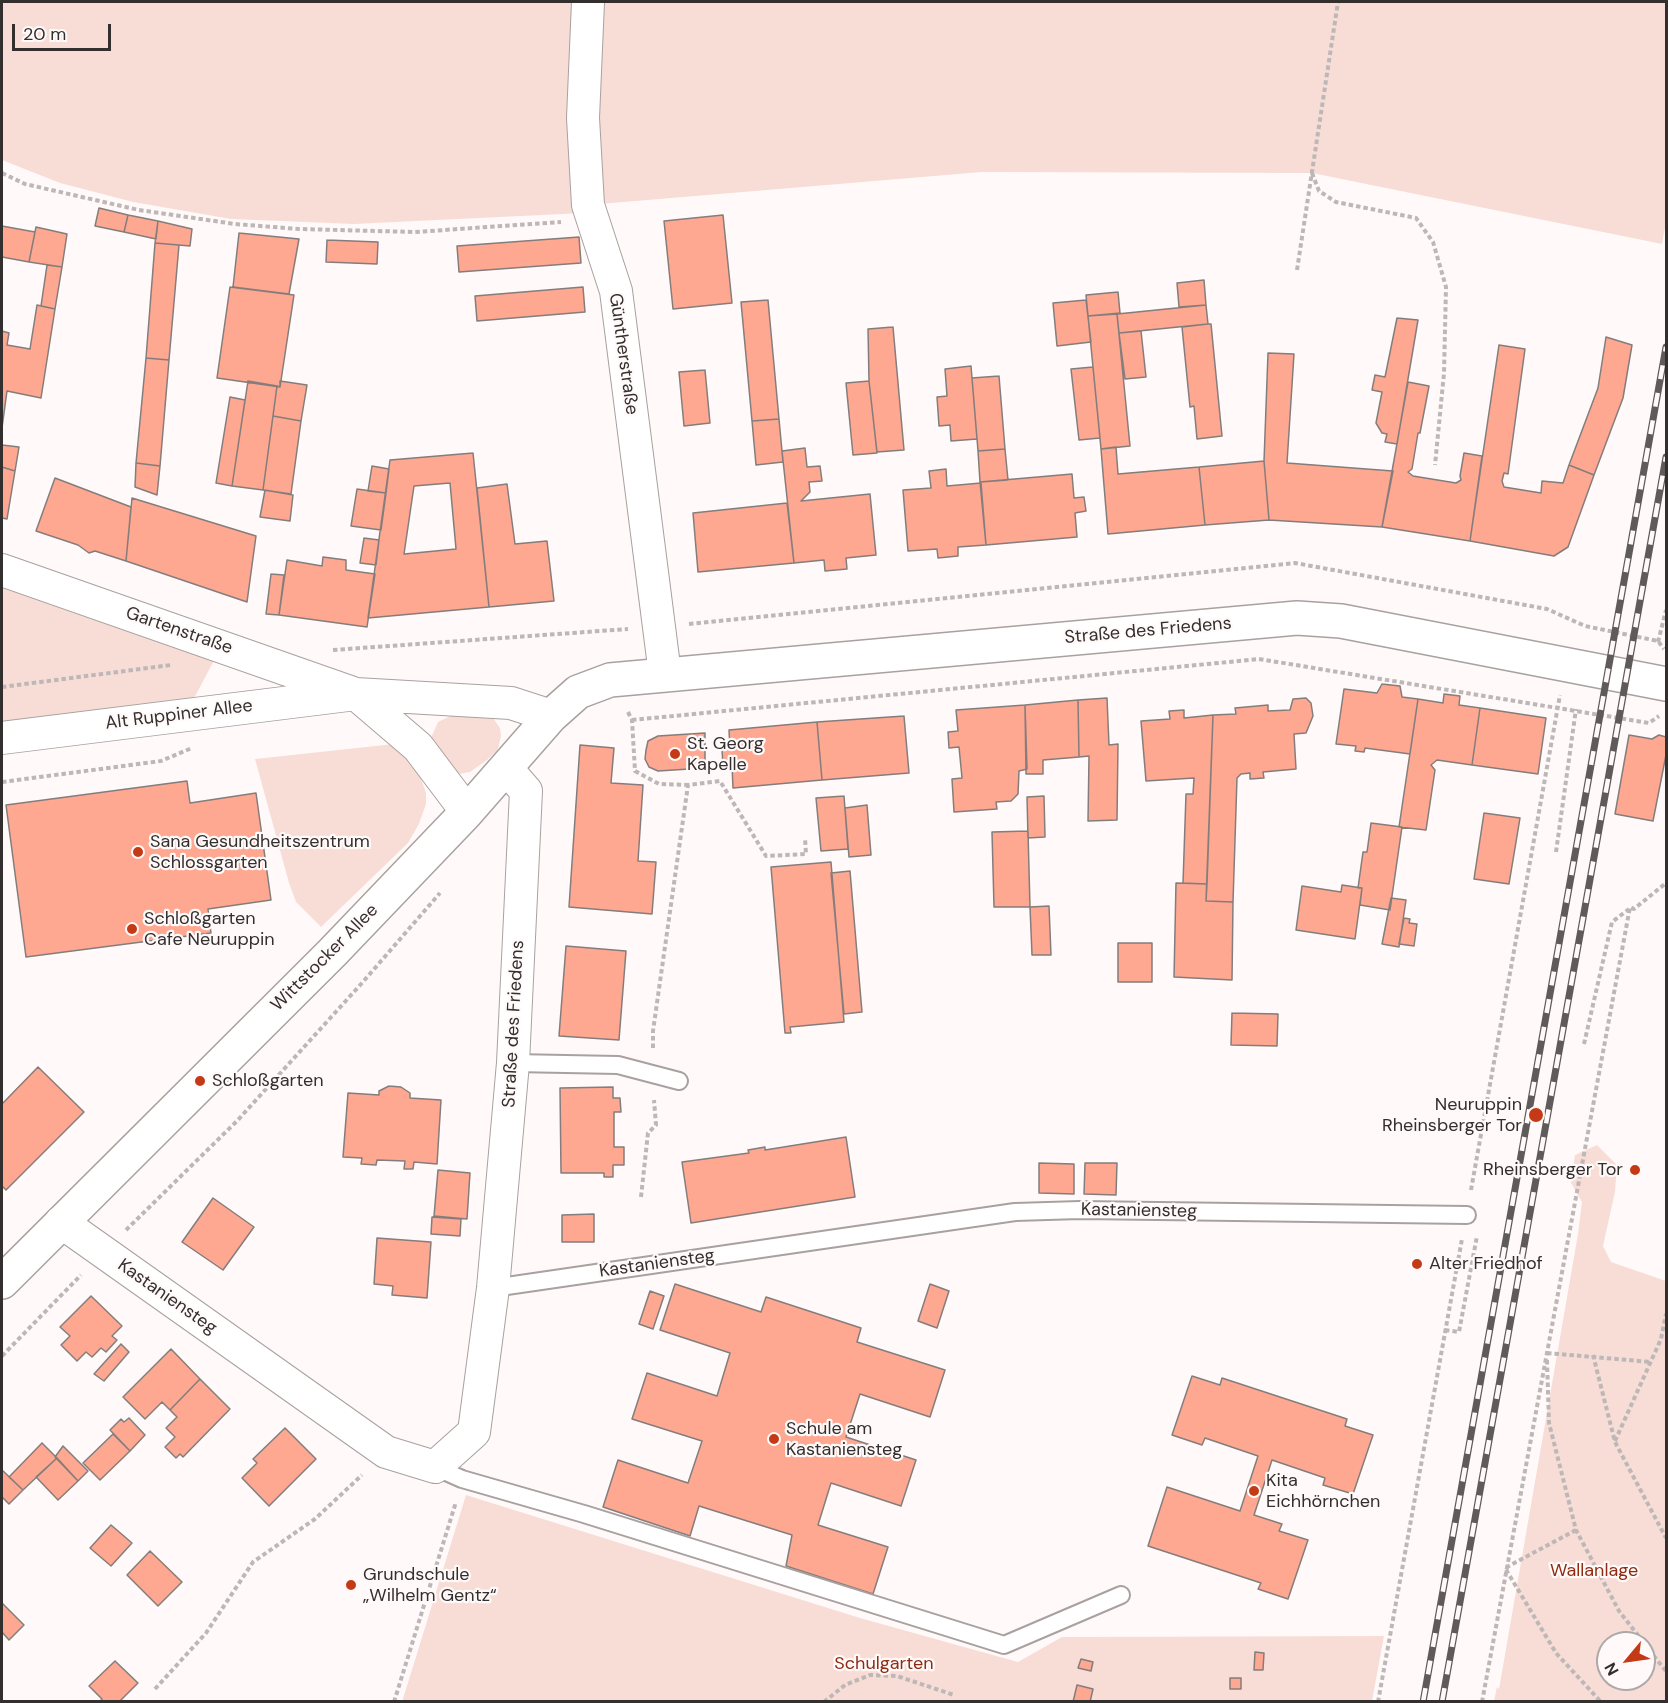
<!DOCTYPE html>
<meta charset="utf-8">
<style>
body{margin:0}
#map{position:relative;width:1668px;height:1703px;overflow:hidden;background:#fffaf9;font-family:"DM Sans",sans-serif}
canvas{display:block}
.frame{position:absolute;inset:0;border:3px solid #322f2e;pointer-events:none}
.north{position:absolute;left:1596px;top:1631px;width:60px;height:60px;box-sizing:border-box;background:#fffaf9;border:2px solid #ada9a8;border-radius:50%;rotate:241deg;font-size:16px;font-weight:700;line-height:24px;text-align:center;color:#322f2e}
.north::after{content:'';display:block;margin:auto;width:21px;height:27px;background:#c43a16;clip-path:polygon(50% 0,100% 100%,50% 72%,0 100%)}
.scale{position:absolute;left:12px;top:24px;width:99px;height:27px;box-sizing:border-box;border:3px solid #322f2e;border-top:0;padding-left:8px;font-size:18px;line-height:21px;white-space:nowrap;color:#322f2e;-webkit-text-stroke:4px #fffaf9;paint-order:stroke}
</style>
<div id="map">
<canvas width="1668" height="1703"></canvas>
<div class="frame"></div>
<div class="north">N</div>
<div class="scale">20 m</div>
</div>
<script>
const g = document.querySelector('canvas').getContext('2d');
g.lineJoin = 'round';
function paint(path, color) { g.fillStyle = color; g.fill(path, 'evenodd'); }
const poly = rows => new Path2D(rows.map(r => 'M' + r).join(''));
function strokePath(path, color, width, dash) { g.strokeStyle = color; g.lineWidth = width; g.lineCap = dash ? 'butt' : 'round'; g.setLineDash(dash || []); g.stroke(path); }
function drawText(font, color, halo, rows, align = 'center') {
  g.font = font + ' "DM Sans",sans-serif'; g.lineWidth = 4.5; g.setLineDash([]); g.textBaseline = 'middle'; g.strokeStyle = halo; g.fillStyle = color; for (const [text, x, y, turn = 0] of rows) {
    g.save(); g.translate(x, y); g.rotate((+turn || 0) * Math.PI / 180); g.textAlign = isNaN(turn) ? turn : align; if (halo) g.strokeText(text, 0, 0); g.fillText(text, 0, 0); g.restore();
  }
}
const green = poly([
 [2,2,583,2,584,213,354,224,231,219,133,202,60,183,2,160],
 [588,2,1666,2,1666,222,1662,244,1312,173,982,172,588,205],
 [2,581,217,655,192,702,2,723],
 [468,712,493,718,500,728,501,736,498,749,487,760,470,772,459,774,448,768,431,738,438,722,450,716],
 [394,744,418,770,426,793,426,804,419,824,408,843,321,927,296,902,289,883,255,759],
 [1597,1145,1617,1165,1615,1192,1603,1246,1611,1262,1666,1281,1666,1701,1494,1701,1497,1687,1499,1689,1578,1234,1582,1202,1571,1183,1575,1155],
 [1608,1643,1644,1643,1644,1679,1608,1679],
 [466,1495,860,1618,1018,1662,1062,1637,1384,1636,1372,1701,402,1702]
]);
const building = poly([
 [99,208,128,215,124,232,95,226,99,208],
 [128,215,158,221,156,239,124,232,128,215],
 [723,215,732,303,673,309,664,221,723,215],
 [158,221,192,229,190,246,155,243,158,221],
 [2,226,35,232,29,262,2,257,2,226],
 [36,227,67,234,62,267,29,262,36,227],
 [239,233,299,239,289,294,233,287,239,233],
 [579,237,581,263,459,272,457,246,579,237],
 [327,240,378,242,377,264,326,262,327,240],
 [155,243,179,245,169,360,146,358,155,243],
 [47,265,62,267,55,309,41,306,47,265],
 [1204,280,1206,305,1179,307,1177,283,1204,280],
 [230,287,294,295,280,387,217,378,230,287],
 [583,287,585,312,477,321,475,296,583,287],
 [1118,292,1120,313,1088,316,1086,295,1118,292],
 [768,300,779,419,752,421,741,302,768,300],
 [1086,300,1091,342,1057,346,1053,303,1086,300],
 [37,305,55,309,41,398,7,391,2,428,2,331,9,333,7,345,30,349,37,305],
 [1206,305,1208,324,1119,333,1117,314,1206,305],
 [1117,314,1130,446,1101,449,1088,316,1117,314],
 [1397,318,1418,320,1397,444,1385,442,1387,434,1382,433,1376,423,1382,392,1372,390,1375,375,1385,377,1397,318],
 [1208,324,1211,324,1222,436,1197,439,1194,406,1190,407,1182,327,1208,324],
 [893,327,904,450,877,452,869,381,868,329,893,327],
 [1141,331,1146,377,1125,379,1119,333,1141,331],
 [1606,337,1632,345,1623,398,1594,475,1569,465,1598,388,1606,337],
 [1499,345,1525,349,1508,474,1504,473,1502,481,1504,487,1541,493,1542,481,1563,483,1569,465,1594,475,1568,547,1554,556,1470,541,1499,345],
 [1268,353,1294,354,1287,463,1393,471,1382,527,1269,520,1264,461,1268,353],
 [146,358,169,360,160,466,136,463,146,358],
 [971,366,977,439,951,441,950,425,939,426,937,397,947,396,945,369,971,366],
 [1093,367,1100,438,1079,440,1071,369,1093,367],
 [705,370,710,423,684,426,679,372,705,370],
 [999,376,1005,449,978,451,972,378,999,376],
 [248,381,277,386,263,490,232,486,248,381],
 [280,381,307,385,301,421,273,416,277,386,280,387,280,381],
 [869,381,877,453,853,455,846,383,869,381],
 [1408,382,1429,386,1420,433,1418,433,1412,469,1408,472,1413,476,1456,483,1461,480,1460,476,1464,453,1482,456,1470,541,1382,527,1408,382],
 [230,397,245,400,232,486,216,483,230,397],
 [273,416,301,421,291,494,263,490,273,416],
 [779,419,783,462,756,465,752,421,779,419],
 [2,445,19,447,15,471,2,467,2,445],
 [1116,447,1118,474,1199,467,1205,525,1108,534,1101,449,1116,447],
 [805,448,807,467,820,466,822,481,809,482,810,492,801,501,870,494,876,555,846,558,847,569,825,571,824,560,794,563,782,451,805,448],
 [1005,449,1008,480,980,482,978,451,1005,449],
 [473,453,489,607,368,618,390,460,473,453],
 [450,483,456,549,404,554,414,486,450,483],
 [1264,461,1269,520,1205,525,1199,467,1264,461],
 [136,463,160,466,157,495,135,487,136,463],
 [372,466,389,469,386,493,368,491,372,466],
 [2,467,15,471,7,519,2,518,2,467],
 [946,469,947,486,981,483,986,545,958,547,958,556,938,558,937,549,908,551,903,490,931,488,929,471,946,469],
 [1072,474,1074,498,1084,497,1086,511,1075,513,1077,537,986,545,980,482,1072,474],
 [55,478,131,507,126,561,95,551,89,553,78,545,36,531,55,478],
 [507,484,515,544,547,541,554,601,489,607,477,488,507,484],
 [357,489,386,493,381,530,351,526,357,489],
 [265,490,293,495,290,521,260,517,265,490],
 [132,498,256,536,247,602,126,561,132,498],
 [787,503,794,563,698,572,693,513,787,503],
 [364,538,379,540,376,565,360,563,364,538],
 [323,557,346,560,346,570,375,574,367,627,279,615,287,560,322,566,323,557],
 [271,574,284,575,279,615,266,614,271,574],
 [1382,684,1400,686,1402,697,1418,699,1410,754,1365,748,1364,752,1355,751,1356,746,1336,744,1344,689,1377,693,1382,684],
 [1444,694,1460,696,1459,705,1480,708,1472,765,1437,760,1431,765,1435,770,1426,830,1399,827,1418,699,1443,703,1444,694],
 [1107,698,1109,745,1118,744,1117,820,1088,821,1089,756,1079,757,1078,700,1107,698],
 [1306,698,1311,703,1313,716,1306,733,1294,734,1296,769,1263,772,1264,778,1250,779,1250,773,1241,774,1237,778,1233,902,1206,901,1213,715,1236,714,1235,708,1268,705,1268,711,1290,710,1293,699,1306,698],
 [1078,700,1079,757,1043,760,1043,774,1026,774,1025,705,1078,700],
 [1025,705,1027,769,1019,771,1018,794,1011,801,996,802,997,809,954,812,952,779,962,778,959,747,949,748,948,732,958,731,956,710,1025,705],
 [1480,708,1546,718,1538,774,1472,765,1480,708],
 [1184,710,1184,718,1213,715,1207,884,1183,883,1186,794,1193,794,1194,778,1146,781,1141,721,1170,719,1169,711,1184,710],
 [904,716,909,773,822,780,817,722,904,716],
 [817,722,822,780,733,788,732,766,723,767,722,749,730,749,729,730,817,722],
 [705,733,705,768,658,771,649,767,645,759,646,750,648,741,658,736,705,733],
 [1629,735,1652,739,1659,735,1666,737,1666,755,1653,821,1615,814,1629,735],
 [580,745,614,748,611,783,643,785,638,861,656,862,652,914,569,907,580,745],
 [187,781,190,803,256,793,271,900,208,909,211,933,26,957,6,805,187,781],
 [844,796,848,849,821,851,816,798,844,796],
 [1044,796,1045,837,1028,838,1027,797,1044,796],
 [867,805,871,855,849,857,845,808,867,805],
 [1484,813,1520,818,1509,884,1474,879,1484,813],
 [1371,823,1402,827,1390,910,1360,905,1362,888,1358,888,1363,852,1367,852,1371,823],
 [1028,831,1030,907,994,907,992,832,1028,831],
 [831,862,844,1022,790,1027,791,1033,785,1033,771,867,831,862],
 [850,871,862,1012,844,1014,831,873,850,871],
 [1176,883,1207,884,1206,901,1233,902,1232,980,1174,977,1176,883],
 [1342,885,1362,888,1355,939,1296,930,1302,886,1341,892,1342,885],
 [1391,898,1406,900,1399,947,1382,944,1391,898],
 [1049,906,1051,955,1032,955,1030,907,1049,906],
 [1404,918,1410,919,1409,923,1417,924,1414,946,1399,944,1404,918],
 [1118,943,1152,943,1152,982,1118,982,1118,943],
 [566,946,626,951,619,1040,559,1036,566,946],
 [1232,1013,1278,1014,1277,1046,1231,1045,1232,1013],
 [38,1067,84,1112,6,1190,2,1186,2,1104,38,1067],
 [389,1086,401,1087,410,1093,410,1098,441,1100,437,1164,414,1162,413,1169,404,1169,405,1161,377,1160,376,1165,361,1164,362,1158,343,1157,348,1093,379,1095,379,1091,389,1086],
 [613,1087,613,1098,620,1098,621,1112,614,1112,614,1147,624,1147,624,1165,613,1165,613,1177,604,1177,604,1173,561,1173,560,1088,613,1087],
 [846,1137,855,1197,691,1223,682,1162,749,1153,748,1150,765,1147,765,1150,846,1137],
 [1039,1163,1074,1164,1074,1194,1039,1193,1039,1163],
 [1085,1163,1117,1163,1116,1195,1084,1194,1085,1163],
 [438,1170,470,1173,467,1219,434,1216,438,1170],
 [213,1198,254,1227,223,1270,182,1242,213,1198],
 [594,1214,594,1242,562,1242,562,1215,594,1214],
 [432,1217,461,1219,460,1236,431,1234,432,1217],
 [377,1238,431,1242,427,1298,392,1295,393,1286,374,1284,377,1238],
 [675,1284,761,1312,766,1297,861,1328,857,1342,945,1370,930,1417,860,1394,846,1437,916,1460,901,1506,831,1483,818,1525,888,1547,873,1594,786,1566,792,1535,699,1506,690,1536,603,1507,618,1460,688,1483,702,1441,632,1419,647,1373,717,1396,730,1353,660,1330,675,1284],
 [930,1284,949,1291,937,1328,918,1321,930,1284],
 [650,1291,664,1296,653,1329,639,1324,650,1291],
 [91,1296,122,1326,112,1336,117,1340,106,1352,101,1348,92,1357,86,1352,77,1361,61,1345,70,1336,60,1327,91,1296],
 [121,1344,129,1352,104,1381,94,1374,121,1344],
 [171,1349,200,1379,170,1410,162,1402,145,1419,123,1397,171,1349],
 [1192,1376,1220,1385,1222,1378,1347,1419,1345,1426,1373,1435,1353,1494,1323,1485,1325,1478,1272,1460,1254,1515,1282,1524,1279,1531,1308,1540,1288,1599,1258,1589,1261,1583,1148,1546,1167,1487,1240,1511,1258,1456,1205,1438,1202,1445,1172,1435,1192,1376],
 [200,1379,230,1409,183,1457,180,1454,176,1458,165,1447,175,1437,166,1428,177,1417,170,1410,200,1379],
 [129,1418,145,1435,130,1451,110,1430,121,1419,124,1422,129,1418],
 [285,1428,316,1459,269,1506,242,1478,257,1463,253,1459,285,1428],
 [113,1434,130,1451,100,1480,83,1463,113,1434],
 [42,1443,57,1458,23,1490,9,1477,42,1443],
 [63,1446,88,1471,78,1481,55,1457,63,1446],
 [57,1458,78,1481,58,1500,36,1477,57,1458],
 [2,1470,23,1490,9,1504,2,1497,2,1470],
 [111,1525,132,1543,111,1566,90,1548,111,1525],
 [150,1551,182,1582,158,1606,127,1575,150,1551],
 [2,1603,24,1625,9,1640,2,1632,2,1603],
 [1255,1652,1264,1653,1263,1670,1254,1670,1255,1652],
 [1081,1659,1093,1662,1091,1671,1078,1668,1081,1659],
 [115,1661,138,1683,119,1702,99,1702,102,1699,89,1686,115,1661],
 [1230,1678,1241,1678,1241,1689,1230,1689,1230,1678],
 [1077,1685,1093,1689,1090,1702,1073,1702,1077,1685]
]);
const path = poly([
 [2,173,25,184,139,210,235,224,299,229,415,232,561,222],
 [1312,173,1319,191,1336,202,1416,218,1433,242,1446,287,1444,373,1435,465],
 [1297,270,1338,2],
 [689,624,1295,563,1547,609,1585,626,1658,641,1664,649],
 [1658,642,1666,610],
 [333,650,628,629],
 [2,687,171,665],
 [628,712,632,720,635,771,659,784,688,785],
 [632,720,1259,659,1649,723,1659,716],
 [2,782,161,761,192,748],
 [1556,852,1576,709],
 [1584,1044,1612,922,1629,909],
 [653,1048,653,1031,688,785,720,781,766,856,806,854,805,838],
 [1471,1190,1560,695],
 [641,1197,648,1133,656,1125,654,1100],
 [126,1230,237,1121,362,983,440,893],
 [1445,1330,1459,1332,1477,1236],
 [1547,1353,1651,1362],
 [1593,1355,1615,1442,1666,1538],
 [2,1356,81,1275],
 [1547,1360,1549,1423,1576,1530,1619,1611,1644,1643],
 [1615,1441,1661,1339,1666,1314],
 [1576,1530,1505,1568,1556,1653,1601,1702],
 [1644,1644,1666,1671],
 [155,1689,206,1633,253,1562,315,1519,362,1475],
 [394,1702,456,1502],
 [824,1702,845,1685,870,1675,897,1676,954,1695],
 [1378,1702,1462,1239],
 [1482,1702,1630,907,1634,909,1666,883]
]);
const lane = poly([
 [513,1063,618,1065,679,1081],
 [493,1288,1015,1212,1080,1210,1467,1215],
 [435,1467,462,1479,584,1514,1004,1645,1121,1595]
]);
const street = poly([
 [588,2,583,118,588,205,616,291,665,674],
 [2,570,356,694,418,747,467,812],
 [2,738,356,694,511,703,551,716],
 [61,1222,386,1452,435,1467,474,1432,493,1288,513,1063,526,791,506,768]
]);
const secondary = poly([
 [2,1282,332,953,467,812,551,716,578,692,610,680,1297,618,1341,621,1666,684]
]);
const rail = poly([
 [1423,1702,1666,347],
 [1442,1702,1666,457]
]);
const markers = [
 [675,754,6,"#c43a16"],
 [138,852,6,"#c43a16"],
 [132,929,6,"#c43a16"],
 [200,1081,6,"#c43a16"],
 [1536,1115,8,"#c43a16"],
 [1635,1170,6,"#c43a16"],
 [1417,1264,6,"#c43a16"],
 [774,1439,6,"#c43a16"],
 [1254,1491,6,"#c43a16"],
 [351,1585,6,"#c43a16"]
];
const streetNames = [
 ["Güntherstraße",623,354,82],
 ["Gartenstraße",179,631,19],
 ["Straße des Friedens",1148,631,-5],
 ["Alt Ruppiner Allee",179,715,-7],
 ["Wittstocker Allee",325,958,-45],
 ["Straße des Friedens",514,1024,-87],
 ["Kastaniensteg",1139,1211,1],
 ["Kastaniensteg",657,1264,-8],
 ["Kastaniensteg",167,1297,35]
];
const poiNames = [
 ["St. Georg",687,744],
 ["Kapelle",687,765],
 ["Sana Gesundheitszentrum",150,842],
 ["Schlossgarten",150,863],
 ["Schloßgarten",144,919],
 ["Cafe Neuruppin",144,940],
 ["Schloßgarten",212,1081],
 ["Neuruppin",1522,1105,"right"],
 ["Rheinsberger Tor",1522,1126,"right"],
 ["Rheinsberger Tor",1623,1170,"right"],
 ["Alter Friedhof",1429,1264],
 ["Schule am",786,1429],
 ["Kastaniensteg",786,1450],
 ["Kita",1266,1481],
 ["Eichhörnchen",1266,1502],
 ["Grundschule",363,1575],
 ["„Wilhelm Gentz“",363,1596]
];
const parkNames = [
 ["Wallanlage",1594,1571],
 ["Schulgarten",884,1664]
];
paint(green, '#f8ddd6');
paint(building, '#fea791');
strokePath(building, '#847d7c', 1.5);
strokePath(lane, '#a8a19f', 20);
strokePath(street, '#a8a19f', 34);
strokePath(secondary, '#a8a19f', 36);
strokePath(path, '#bdb8b7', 4, [4.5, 3]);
strokePath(lane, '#fff', 16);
strokePath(street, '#fff', 32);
strokePath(secondary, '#fff', 33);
strokePath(rail, '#5f5b5a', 7);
strokePath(rail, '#fffaf9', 4.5, [14]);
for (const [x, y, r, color] of markers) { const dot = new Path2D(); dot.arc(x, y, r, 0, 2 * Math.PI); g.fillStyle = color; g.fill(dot); strokePath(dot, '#fffaf9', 2); }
drawText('18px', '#322f2e', '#fffaf9', streetNames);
drawText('18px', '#322f2e', '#fffaf9', poiNames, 'left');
drawText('18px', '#8e2b12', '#fffaf9', parkNames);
</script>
